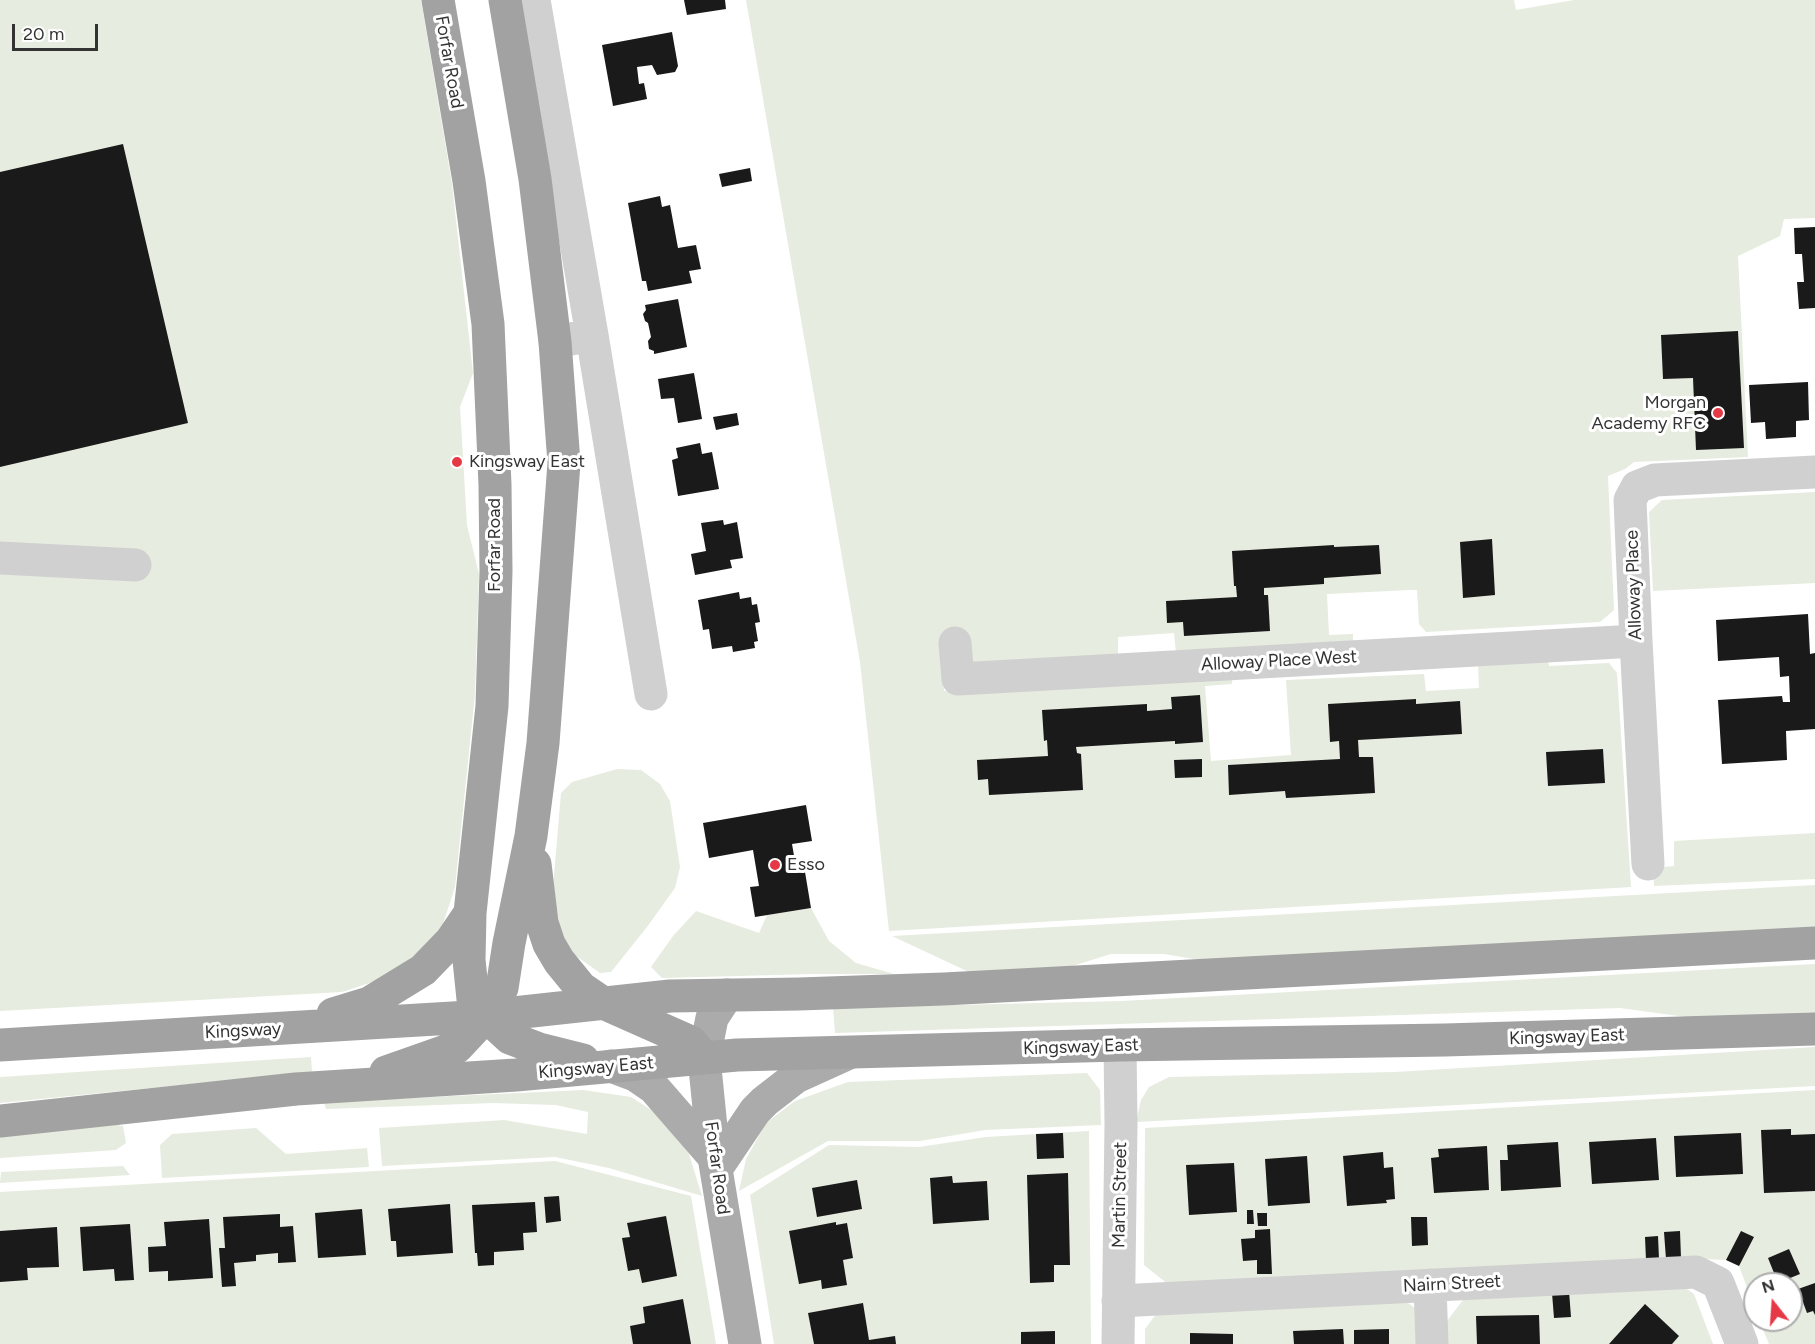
<!DOCTYPE html>
<style>
body{margin:0}
#map{position:relative;width:1815px;height:1344px;overflow:hidden;background:#fff;font-family:Figtree,sans-serif}
canvas{display:block}
.north{position:absolute;left:1743px;top:1272px;width:60px;height:60px;box-sizing:border-box;background:#fff;border:2px solid #adadad;border-radius:50%;rotate:343deg;font-size:16px;font-weight:700;line-height:24px;text-align:center;color:#333}
.north::after{content:'';display:block;margin:auto;width:21px;height:27px;background:#e63946;clip-path:polygon(50% 0,100% 100%,50% 72%,0 100%)}
.scale{position:absolute;left:12px;top:24px;width:86px;height:27px;box-sizing:border-box;border:3px solid #333;border-top:0;padding-left:8px;font-size:18px;line-height:21px;white-space:nowrap;color:#333;-webkit-text-stroke:4px #fff;paint-order:stroke}
</style>
<div id="map">
<canvas width="1815" height="1344"></canvas>
<div class="north">N</div>
<div class="scale">20 m</div>
</div>
<script>
const g = document.querySelector('canvas').getContext('2d');
g.lineJoin = 'round';
function paint(path, color) { g.fillStyle = color; g.fill(path, 'evenodd'); }
const poly = rows => new Path2D(rows.map(r => 'M' + r).join(''));
function strokePath(path, color, width, dash) { g.strokeStyle = color; g.lineWidth = width; g.lineCap = dash ? 'butt' : 'round'; g.setLineDash(dash || []); g.stroke(path); }
function drawText(font, color, halo, rows, align = 'center') {
  g.font = font + ' Figtree,sans-serif'; g.lineWidth = 6; g.setLineDash([]); g.textBaseline = 'middle'; g.strokeStyle = halo; g.fillStyle = color; for (const [text, x, y, turn = 0] of rows) {
    g.save(); g.translate(x, y); g.rotate((+turn || 0) * Math.PI / 180); g.textAlign = isNaN(turn) ? turn : align; if (halo) g.strokeText(text, 0, 0); g.fillText(text, 0, 0); g.restore();
  }
}
const green = poly([
 [0,0,421,0,452,184,473,373,460,407,467,525,479,574,475,694,455,887,442,927,415,962,385,978,342,992,0,1011],
 [746,0,1514,0,1516,10,1574,0,1815,0,1815,218,1784,219,1780,236,1738,256,1748,457,1634,462,1625,469,1608,476,1614,610,1600,622,1426,632,1419,624,1417,590,1410,590,1327,594,1329,635,1353,634,1353,645,1176,653,1174,633,1118,637,1118,657,970,665,941,643,944,691,1232,676,1232,684,1205,686,1211,761,1291,755,1286,680,1424,674,1426,691,1479,688,1478,663,1548,659,1549,666,1609,663,1617,673,1631,887,889,931,860,662],
 [1815,492,1815,583,1653,591,1649,512,1662,500],
 [617,769,641,770,660,784,670,801,680,867,675,888,647,927,611,972,600,973,572,953,556,927,552,899,561,793,572,782],
 [1815,833,1815,879,1654,886,1653,868,1674,866,1674,841],
 [1815,885,1815,929,1218,963,1164,954,1111,954,1053,972,971,973,892,936],
 [811,908,829,941,856,963,894,974,813,974,662,978,651,967,673,936,696,911,759,933,767,915],
 [1815,964,1815,1014,1708,1020,1620,1008,835,1033,833,1008,1122,1001],
 [1815,1047,1815,1086,1136,1122,1141,1100,1149,1087,1169,1077,1395,1072],
 [311,1057,312,1072,0,1103,0,1077],
 [1087,1073,1100,1090,1101,1125,985,1130,920,1141,828,1141,739,1191,746,1159,766,1123,795,1101,848,1082],
 [583,1090,631,1097,664,1118,689,1154,702,1196,609,1168,555,1157,382,1166,379,1128,504,1120,587,1134,588,1112,556,1105,493,1103,326,1109,324,1102],
 [1815,1090,1815,1344,1769,1344,1759,1320,1791,1320,1791,1284,1755,1284,1755,1309,1739,1266,1726,1260,1681,1258,1169,1285,1144,1265,1145,1128],
 [111,1124,123,1126,126,1143,116,1150,0,1158,0,1137],
 [256,1128,286,1154,367,1148,369,1167,162,1178,160,1145,172,1134],
 [1089,1131,1091,1344,774,1344,750,1195,829,1145,919,1147,986,1137],
 [555,1161,691,1196,716,1344,0,1344,0,1192],
 [123,1166,130,1175,0,1183,1,1172],
 [1681,1285,1694,1294,1713,1344,1444,1344,1444,1325,1466,1296],
 [1405,1301,1415,1308,1416,1344,1145,1344,1145,1329,1157,1313]
]);
const building = poly([
 [684,0,725,0,726,9,687,15],
 [672,32,678,66,675,72,657,75,652,65,637,67,639,84,644,83,647,99,613,106,602,45],
 [123,144,188,423,0,467,0,172],
 [750,168,752,181,722,187,719,174],
 [660,196,662,207,670,205,678,248,696,245,701,269,689,271,692,283,648,291,646,281,642,281,628,203],
 [1815,227,1815,308,1799,309,1797,282,1804,282,1802,254,1795,254,1794,228],
 [678,299,687,347,654,354,654,351,649,349,648,341,651,337,648,323,645,321,643,314,646,310,645,305],
 [1738,331,1744,448,1696,450,1693,378,1663,379,1661,335],
 [694,373,702,419,678,423,674,398,661,399,658,379],
 [1808,382,1809,420,1796,421,1796,437,1766,439,1765,422,1751,423,1749,385],
 [737,413,739,425,716,430,713,417],
 [700,443,702,454,712,452,719,489,678,496,672,460,678,458,676,448],
 [723,520,724,525,737,522,743,558,730,560,732,568,695,575,691,554,706,551,701,523],
 [1492,539,1495,595,1463,598,1460,542],
 [1334,545,1334,547,1379,545,1381,574,1324,578,1324,584,1264,588,1264,595,1268,595,1270,631,1184,636,1183,622,1167,623,1166,601,1237,597,1236,586,1234,586,1232,551],
 [739,592,740,599,751,597,752,605,757,604,760,622,755,623,758,641,754,642,755,648,733,652,732,646,712,649,709,629,703,630,698,600],
 [1808,614,1810,654,1815,653,1815,729,1786,731,1787,760,1722,764,1718,700,1782,696,1783,702,1790,702,1789,676,1780,677,1779,657,1718,661,1716,620],
 [1200,695,1203,742,1175,744,1175,741,1076,747,1077,753,1081,754,1083,790,989,795,988,779,978,780,977,760,1048,756,1047,740,1044,741,1042,710,1147,704,1147,711,1172,709,1171,697],
 [1416,699,1416,704,1460,701,1462,734,1358,740,1359,757,1373,757,1375,793,1286,798,1285,791,1229,795,1228,765,1340,759,1339,741,1330,742,1328,704],
 [1603,749,1605,783,1548,786,1546,752],
 [1202,759,1202,777,1175,778,1174,760],
 [806,805,812,841,792,844,797,873,805,872,811,908,755,917,750,887,759,886,753,850,709,858,703,823],
 [1791,1129,1791,1135,1815,1134,1815,1191,1764,1193,1761,1130],
 [1063,1133,1064,1158,1037,1159,1036,1134],
 [1741,1133,1743,1174,1676,1177,1674,1136],
 [1656,1138,1659,1180,1592,1184,1589,1142],
 [1558,1142,1561,1187,1501,1191,1500,1160,1508,1160,1507,1145],
 [1487,1146,1489,1190,1434,1193,1431,1158,1439,1157,1438,1149],
 [1383,1152,1384,1168,1393,1167,1395,1199,1386,1200,1387,1203,1347,1206,1343,1156],
 [1307,1156,1310,1203,1268,1206,1265,1159],
 [1234,1163,1237,1212,1189,1215,1186,1165],
 [1068,1173,1070,1265,1054,1265,1054,1282,1030,1283,1027,1175],
 [952,1176,953,1183,987,1181,989,1220,933,1224,930,1178],
 [857,1180,862,1209,817,1217,812,1188],
 [559,1196,561,1221,546,1223,544,1197],
 [535,1202,537,1232,523,1233,524,1250,494,1252,494,1265,478,1266,477,1253,475,1253,472,1205],
 [450,1204,453,1253,397,1257,396,1241,391,1241,388,1209],
 [362,1209,366,1255,318,1258,315,1213],
 [1247,1210,1253,1210,1254,1224,1247,1224],
 [1257,1213,1267,1213,1267,1226,1258,1226],
 [280,1214,280,1227,293,1226,296,1262,278,1263,278,1253,256,1255,256,1261,234,1263,236,1286,222,1287,219,1248,225,1248,223,1217],
 [666,1216,677,1276,642,1283,639,1269,628,1271,622,1238,630,1237,627,1223],
 [1411,1217,1427,1217,1428,1245,1412,1246],
 [209,1219,213,1278,168,1281,168,1271,149,1272,148,1247,166,1246,164,1222],
 [836,1222,836,1225,847,1223,853,1258,843,1260,847,1285,822,1289,821,1280,799,1284,789,1231],
 [130,1224,134,1280,115,1281,114,1269,83,1271,80,1227],
 [57,1227,59,1267,27,1268,28,1280,0,1282,0,1231],
 [1270,1229,1272,1274,1257,1274,1257,1260,1243,1261,1241,1239,1255,1238,1255,1230],
 [1680,1231,1681,1258,1666,1259,1664,1232],
 [1741,1231,1754,1237,1739,1266,1726,1260],
 [1658,1236,1659,1259,1646,1260,1645,1237],
 [1789,1249,1800,1274,1778,1283,1768,1258],
 [1815,1283,1815,1315,1813,1311,1807,1313,1798,1289],
 [1569,1291,1571,1317,1554,1318,1552,1293],
 [683,1299,691,1344,633,1344,630,1326,645,1323,643,1307],
 [863,1303,869,1340,895,1336,896,1344,814,1344,808,1313],
 [1645,1304,1679,1336,1672,1344,1609,1344],
 [1539,1315,1540,1344,1477,1344,1476,1316],
 [1343,1329,1344,1344,1294,1344,1293,1331],
 [1389,1329,1389,1344,1354,1344,1354,1330],
 [1055,1331,1055,1344,1021,1344,1021,1332],
 [1190,1333,1233,1334,1233,1344,1190,1344]
]);
const minor = poly([
 [534,0,592,335,555,342],
 [592,335,651,694],
 [0,558,135,565],
 [955,643,958,679,1636,641],
 [1648,864,1636,641,1630,500,1637,487,1655,480,1815,472],
 [1430,1285,1432,1344],
 [1118,1301,1696,1272,1718,1283,1742,1344],
 [1118,1344,1121,1124,1120,1045]
]);
const primary = poly([
 [727,995,712,1018,704,1058,714,1157,745,1344],
 [611,1066,635,1075,654,1088,714,1157],
 [716,1169,755,1111,765,1101,796,1077,849,1053]
]);
const trunk = poly([
 [438,0,469,181,488,324,495,485,496,571,492,706,470,913,469,960,473,999,486,1016,510,1038,539,1049,583,1060],
 [535,864,542,923,549,944,559,961,581,988,603,1003,691,1042,704,1058],
 [333,1014,369,1003,423,970,451,941,470,913],
 [0,1045,486,1016,670,996,799,994,944,989,1815,943],
 [386,1072,457,1047,486,1016,502,988,509,943,531,836,543,743,564,463,555,342,535,179,505,0],
 [0,1121,296,1089,516,1075,737,1055,1120,1045,1445,1040,1815,1029]
]);
const markers = [
 [1718,413,6,"#e63946"],
 [457,462,6,"#e63946"],
 [775,865,6,"#e63946"]
];
const streetNames = [
 ["Forfar Road",449,62,80],
 ["Forfar Road",495,545,-90],
 ["Alloway Place",1634,585,-92],
 ["Alloway Place West",1279,661,-3],
 ["Kingsway",243,1031,-3],
 ["Kingsway East",1567,1037,-2],
 ["Kingsway East",1081,1047,-2],
 ["Kingsway East",596,1068,-5],
 ["Forfar Road",717,1168,82],
 ["Martin Street",1120,1195,-89],
 ["Nairn Street",1452,1284,-3]
];
const poiNames = [
 ["Morgan",1706,403,"right"],
 ["Academy RFC",1706,424,"right"],
 ["Kingsway East",469,462],
 ["Esso",787,865]
];
paint(green, '#e6ecdf');
paint(building, '#1a1a1a');
strokePath(minor, '#d0d0d0', 33);
strokePath(primary, '#ababab', 33);
strokePath(trunk, '#a2a2a2', 33);
for (const [x, y, r, color] of markers) { const dot = new Path2D(); dot.arc(x, y, r, 0, 2 * Math.PI); g.fillStyle = color; g.fill(dot); strokePath(dot, '#fff', 2); }
drawText('18px', '#333', '#fff', streetNames);
drawText('18px', '#333', '#fff', poiNames, 'left');
</script>
